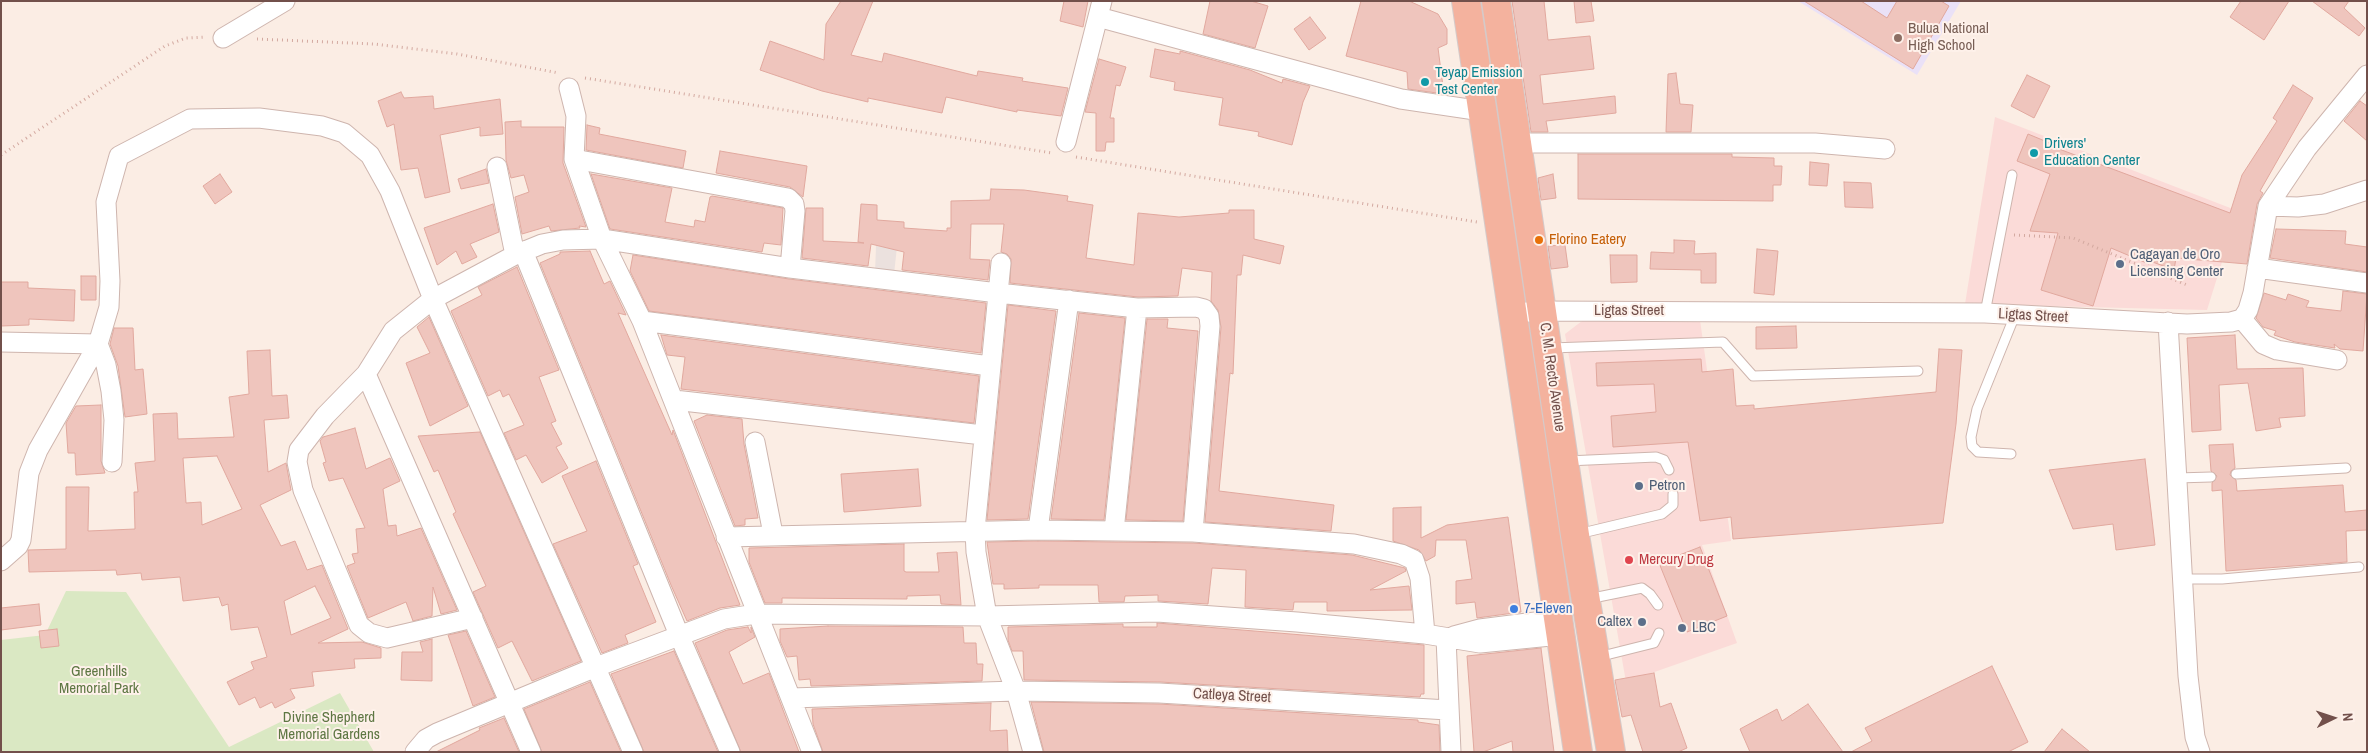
<!DOCTYPE html>
<style>
body{margin:0}
#map{position:relative;width:2368px;height:753px;overflow:hidden;background:#fbede4;font-family:"Archivo Narrow",sans-serif}
canvas{display:block}
.frame{position:absolute;inset:0;border:2px solid #72504b;pointer-events:none}
.north{position:absolute;left:2308px;top:693px;width:50px;height:50px;-webkit-text-stroke:4px #fef1ea;paint-order:stroke;rotate:86deg;font-size:14px;font-weight:700;line-height:20px;text-align:center;color:#72504b}
.north::after{content:'';display:block;margin:auto;width:18px;height:22px;background:#72504b;clip-path:polygon(50% 0,100% 100%,50% 72%,0 100%)}
</style>
<div id="map">
<canvas width="2368" height="753"></canvas>
<div class="frame"></div>
<div class="north">N</div>
</div>
<script>
const g = document.querySelector('canvas').getContext('2d');
g.lineJoin = 'round';
function paint(path, color) { g.fillStyle = color; g.fill(path, 'evenodd'); }
const poly = rows => new Path2D(rows.map(r => 'M' + r).join(''));
function strokePath(path, color, width, dash) { g.strokeStyle = color; g.lineWidth = width; g.lineCap = dash ? 'butt' : 'round'; g.setLineDash(dash || []); g.stroke(path); }
function drawText(font, color, halo, rows, align = 'center') {
  g.font = font + ' "Archivo Narrow",sans-serif'; g.lineWidth = 4; g.setLineDash([]); g.textBaseline = 'middle'; g.strokeStyle = halo; g.fillStyle = color; for (const [text, x, y, turn = 0] of rows) {
    g.save(); g.translate(x, y); g.rotate((+turn || 0) * Math.PI / 180); g.textAlign = isNaN(turn) ? turn : align; if (halo) g.strokeText(text, 0, 0); g.fillText(text, 0, 0); g.restore();
  }
}
const commercial = poly([
 [1995,117,2238,211,2207,310,1965,304],
 [1700,320,1731,541,1702,545,1737,643,1626,682,1565,334,1582,321]
]);
const industrial = poly([
 [876,246,897,247,894,274,875,273]
]);
const education = poly([
 [1798,1,1961,1,1917,75]
]);
const green = poly([
 [66,591,126,592,229,747,340,693,374,752,1,752,1,640,45,635]
]);
const building = poly([
 [841,1,873,1,851,55,882,62,884,53,977,76,978,71,997,74,1023,78,1022,81,1068,88,1061,116,1017,110,1017,112,946,97,942,113,868,98,868,102,822,91,760,70,770,41,824,60,826,24,841,1],
 [1064,1,1088,1,1083,27,1060,21,1064,1],
 [1210,1,1251,1,1268,6,1255,48,1203,34,1210,1],
 [1361,1,1409,1,1438,14,1447,29,1447,44,1438,48,1444,94,1408,89,1407,72,1346,56,1361,1],
 [1512,1,1544,1,1548,40,1590,36,1594,69,1540,75,1543,104,1615,96,1616,113,1546,121,1548,132,1531,132,1512,1],
 [1574,1,1591,1,1594,21,1576,23,1574,1],
 [1804,1,1861,1,1887,18,1897,1,1941,1,1949,6,1913,69,1804,1],
 [2241,1,2289,1,2264,40,2230,17,2241,1],
 [2312,1,2349,1,2344,8,2365,28,2359,36,2312,1],
 [1310,17,1326,38,1309,50,1294,29,1310,17],
 [1155,49,1180,54,1180,51,1250,70,1282,83,1283,79,1310,86,1303,102,1292,145,1258,136,1259,132,1219,125,1223,98,1174,90,1175,82,1150,77,1155,49],
 [1099,59,1126,67,1120,86,1116,85,1110,118,1114,118,1114,142,1106,142,1105,151,1096,151,1096,113,1085,112,1099,59],
 [1676,73,1680,104,1693,105,1691,132,1666,132,1668,74,1676,73],
 [2027,75,2050,86,2034,118,2011,106,2027,75],
 [2293,85,2313,98,2260,191,2263,193,2257,204,2247,264,2176,258,2174,270,2150,261,2149,264,2111,248,2093,306,2041,290,2058,233,2030,231,2050,174,2017,161,2028,134,2052,144,2051,146,2230,213,2242,175,2277,121,2273,118,2293,85],
 [401,92,404,98,433,96,434,109,500,99,503,134,480,136,480,127,440,135,450,192,425,198,418,168,401,170,394,124,387,127,378,101,401,92],
 [2360,101,2367,106,2367,141,2344,121,2360,101],
 [521,121,521,127,564,127,563,163,586,227,579,226,580,228,551,231,549,226,522,234,515,197,529,192,524,175,511,178,506,160,505,122,521,121],
 [587,125,600,128,599,134,686,151,683,168,586,150,587,125],
 [720,151,807,166,803,197,790,187,716,173,720,151],
 [1578,154,1732,154,1732,157,1774,158,1774,166,1782,166,1781,185,1773,185,1773,201,1578,199,1578,154],
 [1810,162,1829,164,1827,186,1809,185,1810,162],
 [486,169,489,183,461,189,458,179,486,169],
 [220,174,232,192,215,204,203,186,220,174],
 [591,174,672,188,665,222,694,227,695,220,705,222,710,197,712,196,783,208,781,245,764,243,762,252,610,229,591,174],
 [1553,174,1556,198,1541,200,1538,178,1553,174],
 [1844,182,1871,183,1873,208,1845,207,1844,182],
 [991,189,1024,190,1068,196,1067,201,1093,205,1086,258,1134,265,1138,213,1179,217,1229,213,1229,210,1254,210,1254,239,1284,246,1280,264,1243,255,1241,275,1237,275,1233,374,1230,373,1219,491,1334,505,1331,531,1205,522,1221,327,1218,310,1211,301,1212,272,1182,268,1178,296,1138,297,1010,283,1011,259,1007,254,1001,252,1004,224,971,224,970,259,990,260,988,280,902,270,904,252,871,244,868,266,802,258,806,208,823,208,823,241,864,243,858,242,861,204,877,205,877,220,904,222,904,228,947,231,947,228,951,228,951,201,990,200,991,189],
 [493,204,499,232,470,244,477,257,462,264,456,251,437,265,424,228,493,204],
 [2276,229,2346,231,2345,244,2367,247,2367,272,2270,258,2276,229],
 [1674,240,1695,241,1694,254,1716,253,1716,283,1701,283,1701,270,1650,269,1651,252,1674,253,1674,240],
 [1565,245,1568,267,1551,269,1548,246,1565,245],
 [1757,249,1778,251,1774,295,1754,293,1757,249],
 [590,251,604,284,610,281,626,315,618,313,672,435,673,430,740,605,720,608,687,621,671,585,540,263,560,254,560,252,590,251],
 [633,255,789,279,986,303,981,353,649,311,630,271,633,255],
 [1610,255,1637,255,1637,282,1611,283,1610,255],
 [517,267,559,370,539,377,556,421,551,423,562,444,556,447,568,468,542,483,526,455,516,460,504,433,524,425,509,394,503,397,500,390,488,396,451,311,482,295,478,287,517,267],
 [81,276,96,276,96,300,81,300,81,276],
 [1,282,28,282,28,288,75,290,74,321,29,319,29,325,1,326,1,282],
 [2343,291,2367,294,2363,351,2340,349,2334,344,2335,348,2295,342,2274,335,2276,331,2263,327,2256,318,2264,293,2286,300,2288,294,2309,301,2306,307,2341,311,2343,291],
 [1008,305,1056,311,1028,519,987,520,1008,305],
 [1079,313,1125,318,1104,520,1051,519,1079,313],
 [429,317,468,406,430,426,406,363,430,353,417,327,429,317],
 [1147,319,1168,319,1167,328,1198,331,1183,521,1126,520,1147,319],
 [1796,326,1797,348,1756,349,1756,327,1796,326],
 [114,328,133,328,135,370,143,369,147,414,125,417,118,366,110,344,114,328],
 [661,335,979,376,974,423,681,389,685,357,667,355,661,335],
 [2235,335,2237,369,2303,368,2305,416,2279,418,2281,427,2256,431,2248,383,2219,385,2221,430,2192,432,2187,338,2235,335],
 [1939,349,1962,350,1956,424,1943,523,1733,539,1731,517,1700,521,1688,442,1613,447,1611,416,1656,412,1654,384,1597,386,1596,363,1701,359,1702,372,1733,369,1736,406,1754,405,1754,409,1936,392,1939,349],
 [270,350,272,396,287,395,289,418,264,420,268,472,286,463,291,490,260,505,281,546,295,541,307,570,322,565,348,629,318,643,362,642,381,648,381,658,354,659,355,668,312,672,314,686,290,689,295,698,275,708,272,702,260,708,255,697,239,705,227,682,254,669,251,662,267,657,258,627,231,630,228,604,222,606,219,597,183,601,180,577,142,580,141,573,117,575,116,570,29,572,28,550,66,549,66,487,89,487,88,531,135,529,134,492,138,492,135,463,155,461,153,414,177,413,178,439,234,437,229,397,249,394,247,351,270,350],
 [217,456,242,509,202,525,201,502,186,503,183,458,217,456],
 [315,586,331,618,291,635,284,601,315,586],
 [101,405,101,461,105,473,76,475,75,453,68,453,66,423,76,406,101,405],
 [707,415,742,419,744,444,758,518,745,519,745,525,735,526,694,421,707,415],
 [355,428,366,469,390,458,400,481,383,489,388,526,396,525,397,536,421,528,457,610,441,614,433,587,432,616,413,621,406,602,368,618,347,566,355,563,352,554,358,553,356,529,365,528,343,478,329,481,323,463,326,462,320,441,323,437,355,428],
 [480,432,581,661,532,681,512,641,498,648,473,592,486,586,453,514,456,512,438,470,434,472,418,436,480,432],
 [2233,444,2235,468,2231,471,2230,475,2236,480,2237,491,2343,485,2345,512,2367,510,2367,530,2346,531,2347,562,2226,571,2222,490,2212,491,2212,483,2217,476,2211,471,2209,445,2233,444],
 [2145,459,2155,545,2116,550,2113,524,2073,529,2049,470,2145,459],
 [596,461,638,564,633,566,656,622,625,635,628,643,602,653,553,544,587,531,562,476,596,461],
 [918,469,921,506,844,512,841,474,918,469],
 [1421,507,1421,538,1447,525,1508,517,1521,612,1477,618,1475,602,1456,604,1456,581,1472,579,1466,540,1436,540,1435,556,1426,561,1419,550,1393,541,1393,508,1421,507],
 [1038,541,1193,543,1352,555,1405,568,1406,571,1370,590,1409,586,1412,610,1327,611,1327,602,1294,602,1293,610,1245,607,1246,570,1212,568,1208,604,1158,601,1158,595,1125,596,1124,602,1099,602,1098,585,1039,585,1039,588,1004,589,1004,584,993,584,987,542,1038,541],
 [904,544,904,571,906,572,939,572,937,553,957,552,961,605,941,604,940,595,907,596,907,599,782,598,782,603,765,603,749,562,749,548,904,544],
 [1700,547,1727,616,1687,632,1659,563,1700,547],
 [39,604,41,625,1,630,1,608,39,604],
 [1157,623,1424,645,1424,694,1421,694,1420,697,1160,682,1024,680,1023,651,1012,651,1008,640,1008,627,1123,624,1123,627,1157,627,1157,623],
 [828,626,963,627,964,643,976,643,977,664,983,664,982,681,811,686,810,679,799,680,797,656,787,657,780,641,780,629,828,626],
 [748,627,751,633,751,627,755,637,729,652,743,684,769,673,799,752,741,752,695,643,727,630,748,627],
 [57,629,59,646,41,648,39,631,57,629],
 [466,631,495,697,473,706,448,635,466,631],
 [432,639,432,681,401,680,402,652,423,652,420,642,432,639],
 [1541,648,1554,752,1513,752,1512,741,1483,752,1474,752,1467,656,1541,648],
 [674,651,718,752,644,752,611,674,674,651],
 [1992,666,2028,742,2008,752,1851,752,1872,741,1865,728,1992,666],
 [1654,673,1660,707,1671,703,1687,748,1678,752,1643,752,1631,715,1622,717,1615,680,1654,673],
 [590,682,621,752,542,752,524,709,590,682],
 [1031,702,1159,704,1418,720,1418,722,1439,725,1440,752,1044,752,1031,702],
 [991,703,990,731,1007,730,1008,752,823,752,813,724,812,709,991,703],
 [1808,704,1843,752,1750,752,1740,729,1777,709,1782,721,1808,704],
 [504,718,519,752,436,752,480,730,479,728,504,718],
 [2062,729,2090,752,2044,752,2062,729]
]);
const path = poly([
 [257,39,374,44,457,54,559,73],
 [585,78,1052,153],
 [1,155,165,46,186,38,206,37],
 [1076,157,1477,222],
 [2014,235,2073,238,2187,285]
]);
const service = poly([
 [1985,313,2012,175],
 [1551,348,1723,342,1753,376,1918,371],
 [2011,454,1978,452,1972,446,1971,437,1977,409,2015,315],
 [1567,461,1656,457,1664,460,1669,470],
 [2236,474,2346,468],
 [2177,478,2211,477],
 [1578,534,1662,514,1673,505,1673,494],
 [2182,579,2222,579,2359,567],
 [1588,599,1642,588,1650,594,1658,605],
 [1598,657,1654,643,1659,633]
]);
const minor = poly([
 [1098,17,1401,99,1482,111],
 [223,38,285,1],
 [569,88,576,116,574,159],
 [1066,142,1102,1],
 [1517,143,1815,143,1885,149],
 [497,167,515,255],
 [2268,206,2298,207,2324,204,2367,190],
 [523,251,679,635,730,752],
 [1001,263,975,530,976,552,987,616,1016,691,1033,752],
 [790,268,795,211,794,204,788,198,574,159,602,239,642,321,812,752],
 [2257,268,2367,283],
 [1513,313,1543,311,1985,313,2187,324,2231,322,2242,319,2248,310,2253,293,2268,206,2307,148,2367,75],
 [2242,319,2263,344,2277,350,2337,360],
 [642,321,990,366],
 [2168,322,2188,676,2195,737,2200,752],
 [1,342,98,344,106,365,111,391,114,420,112,462],
 [366,374,531,752],
 [674,400,983,435],
 [755,442,773,534],
 [1038,530,1069,300],
 [1114,531,1137,308],
 [726,537,1038,530,1193,532,1354,544,1401,554,1414,560,1420,578,1425,634],
 [1,561,18,546,21,540,29,473,38,450,98,344,109,307,110,281,106,202,119,156,190,119,259,118,322,126,344,133,370,155,390,191,433,299,633,752],
 [473,618,387,638,369,633,359,625,303,490,297,462,299,450,325,416,366,374,393,331,433,299,515,255,542,244,563,240,602,239,790,268,998,293,1137,308,1196,307,1204,309,1209,316,1210,326,1193,532],
 [1454,636,1480,629,1559,619],
 [1446,638,1451,752],
 [791,698,1016,691,1159,693,1448,710],
 [415,752,426,739,437,733,596,667,724,619,756,614,987,616,1157,612,1297,622,1425,634,1480,643,1561,635]
]);
const trunk = poly([
 [1466,1,1578,752],
 [1496,1,1575,535,1611,752]
]);
const markers = [
 [1898,38,5,"#8d6e63"],
 [1425,82,5,"#0f9aa8"],
 [2034,153,5,"#0f9aa8"],
 [1539,240,5,"#e8710a"],
 [2120,264,5,"#5c6f8a"],
 [1639,486,5,"#5c6f8a"],
 [1629,560,5,"#e0444e"],
 [1514,609,5,"#3f7fe0"],
 [1642,622,5,"#5c6f8a"],
 [1682,628,5,"#5c6f8a"]
];
const educationNames = [
 ["Bulua National",1908,29],
 ["High School",1908,46]
];
const cultureNames = [
 ["Teyap Emission",1435,73],
 ["Test Center",1435,90],
 ["Drivers'",2044,144],
 ["Education Center",2044,161]
];
const foodNames = [
 ["Florino Eatery",1549,240]
];
const serviceNames = [
 ["Cagayan de Oro",2130,255],
 ["Licensing Center",2130,272],
 ["Petron",1649,486],
 ["Caltex",1632,622,"right"],
 ["LBC",1692,628]
];
const streetNames = [
 ["Ligtas Street",1629,311],
 ["Ligtas Street",2033,316,3],
 ["C. M. Recto Avenue",1552,377,82],
 ["Catleya Street",1232,696,3]
];
const healthNames = [
 ["Mercury Drug",1639,560]
];
const shopNames = [
 ["7-Eleven",1524,609]
];
const parkNames = [
 ["Greenhills",99,672],
 ["Memorial Park",99,689],
 ["Divine Shepherd",329,718],
 ["Memorial Gardens",329,735]
];
paint(commercial, '#fbdbd8');
paint(industrial, '#ebe1de');
paint(education, '#eae1f7');
paint(green, '#dae8c3');
paint(building, '#efc5bd');
strokePath(building, '#e1a89e', 1);
strokePath(service, '#ceb5ae', 11);
strokePath(minor, '#ceb5ae', 21);
strokePath(trunk, '#d5cac9', 30);
strokePath(path, '#d3a9a0', 3, [1, 4]);
strokePath(service, '#fff', 9);
strokePath(minor, '#fff', 19);
strokePath(trunk, '#f4b29e', 28);
for (const [x, y, r, color] of markers) { const dot = new Path2D(); dot.arc(x, y, r, 0, 2 * Math.PI); g.fillStyle = color; g.fill(dot); strokePath(dot, '#fef1ea', 2); }
drawText('15px', '#785e54', '#fef1ea', educationNames, 'left');
drawText('15px', '#0d838f', '#fef1ea', cultureNames, 'left');
drawText('15px', '#c56008', '#fef1ea', foodNames, 'left');
drawText('15px', '#4e5e75', '#fef1ea', serviceNames, 'left');
drawText('15px', '#72504b', '#fef1ea', streetNames);
drawText('15px', '#be3a42', '#fef1ea', healthNames, 'left');
drawText('15px', '#366cbe', '#fef1ea', shopNames, 'left');
drawText('15px', '#5e7743', '#fef1ea', parkNames);
</script>
